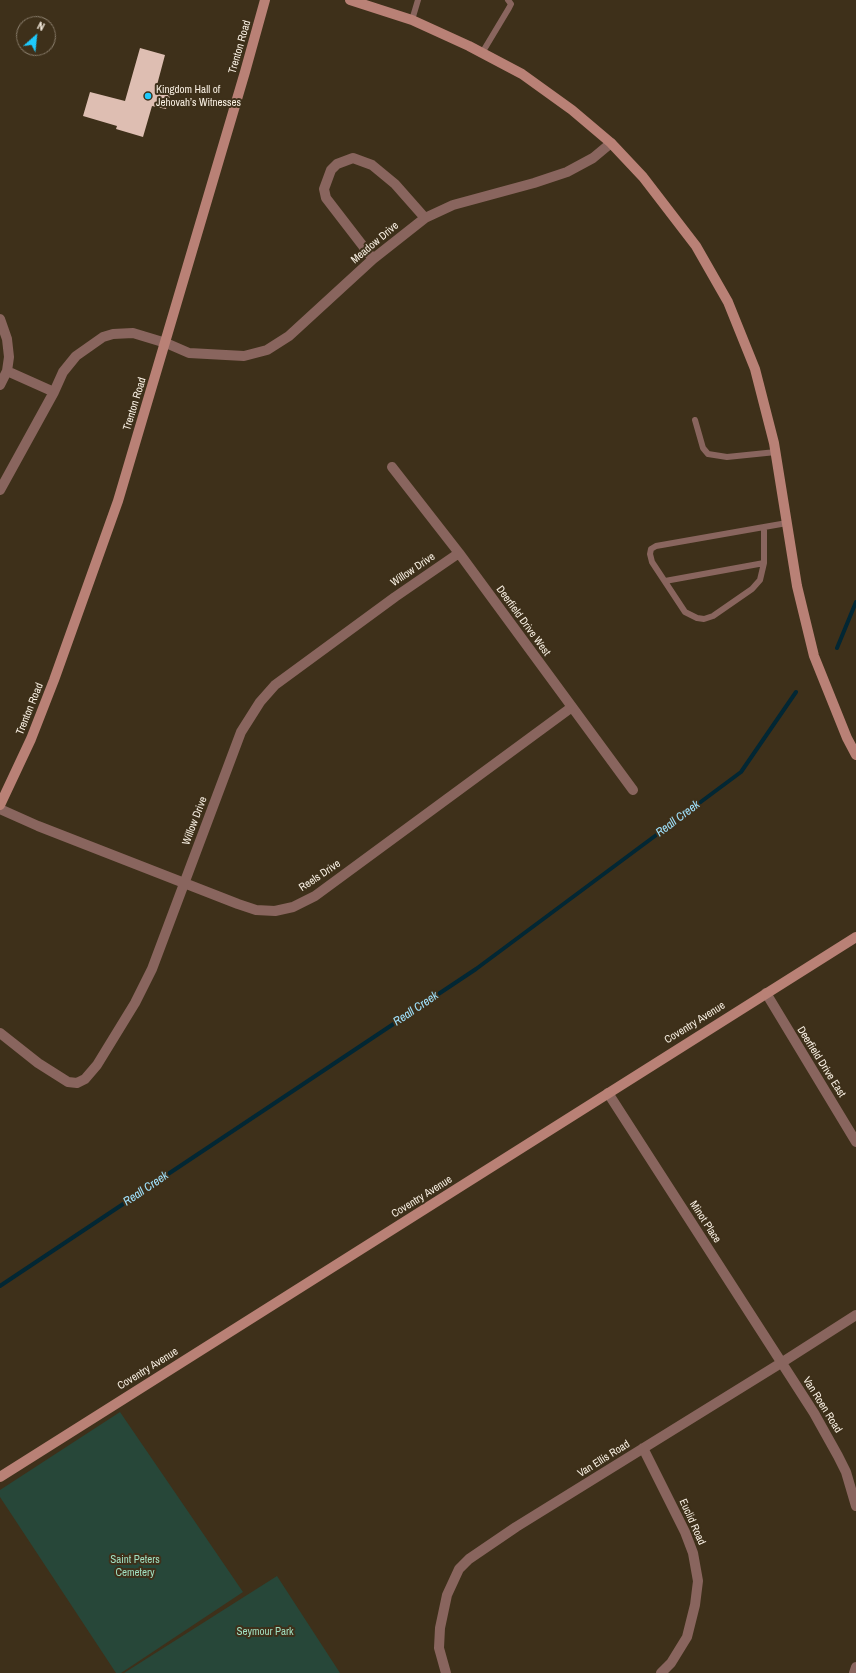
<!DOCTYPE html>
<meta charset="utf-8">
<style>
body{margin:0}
#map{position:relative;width:856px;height:1673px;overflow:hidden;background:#3e301a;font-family:"Archivo Narrow",sans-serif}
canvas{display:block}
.north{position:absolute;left:16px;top:16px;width:40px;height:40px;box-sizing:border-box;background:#3e301a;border:1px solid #887c6a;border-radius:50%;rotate:27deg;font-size:11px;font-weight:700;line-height:16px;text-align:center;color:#f8efe2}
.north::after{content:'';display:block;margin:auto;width:14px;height:18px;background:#1ec9fd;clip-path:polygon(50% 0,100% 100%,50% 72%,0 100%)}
</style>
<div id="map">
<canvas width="856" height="1673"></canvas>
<div class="north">N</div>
</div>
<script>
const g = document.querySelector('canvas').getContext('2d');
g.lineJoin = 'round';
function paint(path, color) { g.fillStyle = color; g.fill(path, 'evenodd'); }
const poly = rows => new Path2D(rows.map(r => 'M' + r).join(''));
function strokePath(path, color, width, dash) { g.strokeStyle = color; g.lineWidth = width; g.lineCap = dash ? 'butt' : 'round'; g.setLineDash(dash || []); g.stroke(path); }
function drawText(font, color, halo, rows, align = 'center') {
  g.font = font + ' "Archivo Narrow",sans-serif'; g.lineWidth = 4; g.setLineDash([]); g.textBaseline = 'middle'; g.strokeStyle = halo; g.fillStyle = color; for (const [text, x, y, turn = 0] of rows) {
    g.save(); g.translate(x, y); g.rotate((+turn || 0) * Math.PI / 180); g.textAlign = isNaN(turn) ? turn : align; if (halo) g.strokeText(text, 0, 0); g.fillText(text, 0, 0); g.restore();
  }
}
const green = poly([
 [120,1412,243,1592,121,1673,116,1673,0,1497,0,1490],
 [277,1576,340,1673,124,1673]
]);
const stream = poly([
 [837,648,856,602],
 [0,1286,476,969,741,772,796,692]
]);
const building = poly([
 [140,48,165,55,157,85,172,89,166,109,152,106,143,137,116,129,117,126,83,116,90,92,125,101]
]);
const lane = poly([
 [412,20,418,0],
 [482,53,509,8,511,4,508,0],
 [695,420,703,448,708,454,727,457,776,452],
 [764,527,764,563,760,580,752,589,713,616,704,619,697,618,685,612,652,562,650,554,651,549,656,546,764,527,787,523],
 [665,581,764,563]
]);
const street = poly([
 [373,259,326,198,324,189,331,170,337,164,353,158,372,165,395,184,425,218],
 [0,319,7,339,9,357,7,371,0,385],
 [7,371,54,392],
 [392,467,459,553,633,790],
 [0,490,54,392,63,372,76,356,103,337,113,334,133,333,166,343,189,353,244,356,267,350,289,336,373,259,425,218,453,205,534,183,567,172,593,158,611,143],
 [0,809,38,826,238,904,256,910,275,911,293,907,315,896,572,707],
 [766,993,856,1142],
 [0,1033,38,1063,68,1082,77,1083,85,1079,97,1065,135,1003,152,969,241,732,260,702,275,685,395,597,459,553],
 [608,1093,814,1413,838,1456,846,1472,856,1506],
 [643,1448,685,1532,693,1553,698,1581,695,1605,687,1637,671,1663,661,1673],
 [446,1673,439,1648,440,1628,447,1595,459,1569,469,1559,516,1527,781,1363,856,1315],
 [854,1673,856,1667]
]);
const secondary = poly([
 [350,0,412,20,469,46,522,74,572,110,611,143,643,177,696,246,728,302,755,369,774,443,797,586,814,656,847,738,856,755],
 [0,805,31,739,54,680,118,501,245,72,265,0],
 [0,1477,856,937]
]);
const markers = [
 [148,96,4,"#1ec9fd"]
];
const streetNames = [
 ["Trenton Road",240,47,-74],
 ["Meadow Drive",375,243,-40],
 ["Trenton Road",135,404,-73],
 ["Willow Drive",413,570,-34],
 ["Deerfield Drive West",523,621,54],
 ["Trenton Road",30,709,-68],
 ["Willow Drive",195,821,-69],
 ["Reels Drive",320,876,-34],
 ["Coventry Avenue",695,1023,-32],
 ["Deerfield Drive East",821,1062,58],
 ["Coventry Avenue",422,1197,-32],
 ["Minot Place",705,1222,57],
 ["Coventry Avenue",148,1369,-32],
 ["Van Roen Road",822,1405,58],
 ["Van Ellis Road",604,1459,-32],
 ["Euclid Road",692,1522,66]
];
const poiNames = [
 ["Kingdom Hall of",156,90],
 ["Jehovah’s Witnesses",156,103]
];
const parkNames = [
 ["Saint Peters",135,1560],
 ["Cemetery",135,1573],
 ["Seymour Park",265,1632]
];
const waterNames = [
 ["Reall Creek",678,819,-37],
 ["Reall Creek",416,1009,-34],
 ["Reall Creek",146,1189,-34]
];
paint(green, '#274739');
strokePath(stream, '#022734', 4);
paint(building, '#debeb2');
strokePath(lane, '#89655e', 6);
strokePath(street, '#89655e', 10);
strokePath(secondary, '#b98176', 10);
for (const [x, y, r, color] of markers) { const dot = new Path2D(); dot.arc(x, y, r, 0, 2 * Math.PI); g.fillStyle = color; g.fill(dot); strokePath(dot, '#3e301a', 1.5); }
drawText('11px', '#f8efe2', '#3e301a', streetNames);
drawText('11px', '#f8efe2', '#3e301a', poiNames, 'left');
drawText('11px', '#a1dfc1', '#3e301a', parkNames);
drawText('italic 12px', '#a0e2fd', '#3e301a', waterNames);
</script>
